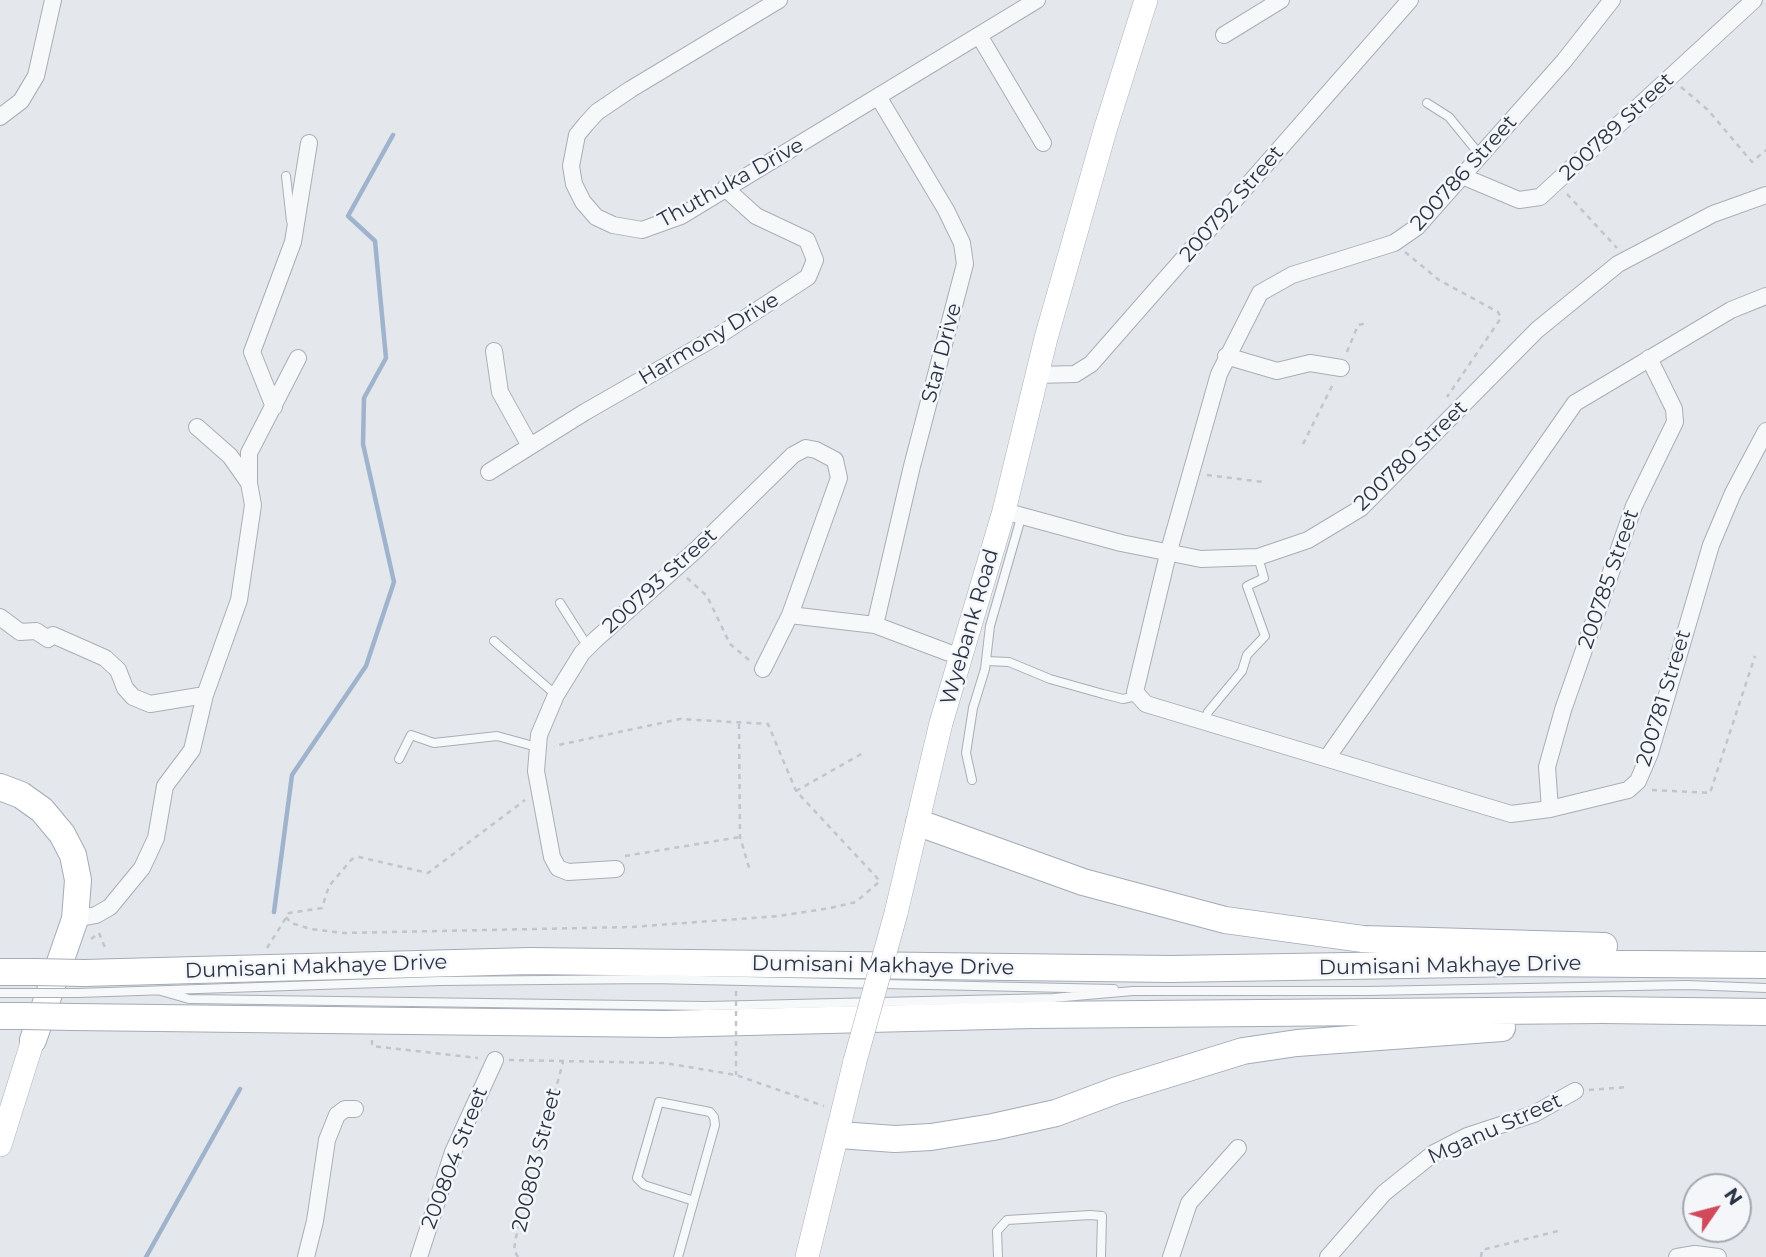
<!DOCTYPE html>
<style>
body{margin:0}
#map{position:relative;width:1766px;height:1257px;overflow:hidden;background:#e4e7ec;font-family:Montserrat,sans-serif}
canvas{display:block}
.north{position:absolute;left:1682px;top:1173px;width:70px;height:70px;box-sizing:border-box;background:#f4f6f9;border:2px solid #a4a8b1;border-radius:50%;rotate:55deg;font-size:19px;font-weight:700;line-height:28px;text-align:center;color:#2b3445}
.north::after{content:'';display:block;margin:auto;width:24px;height:32px;background:#d1495b;clip-path:polygon(50% 0,100% 100%,50% 72%,0 100%)}
</style>
<div id="map">
<canvas width="1766" height="1257"></canvas>
<div class="north">N</div>
</div>
<script>
const g = document.querySelector('canvas').getContext('2d');
g.lineJoin = 'round';
const poly = rows => new Path2D(rows.map(r => 'M' + r).join(''));
function strokePath(path, color, width, dash) { g.strokeStyle = color; g.lineWidth = width; g.lineCap = dash ? 'butt' : 'round'; g.setLineDash(dash || []); g.stroke(path); }
function drawText(font, color, halo, rows, align = 'center') {
  g.font = font + ' Montserrat,sans-serif'; g.lineWidth = 5; g.setLineDash([]); g.textBaseline = 'middle'; g.strokeStyle = halo; g.fillStyle = color; for (const [text, x, y, turn = 0] of rows) {
    g.save(); g.translate(x, y); g.rotate((+turn || 0) * Math.PI / 180); g.textAlign = isNaN(turn) ? turn : align; if (halo) g.strokeText(text, 0, 0); g.fillText(text, 0, 0); g.restore();
  }
}
const stream = poly([
 [274,912,292,775,366,666,394,582,363,444,364,398,386,358,375,241,348,216,393,135],
 [146,1257,240,1089]
]);
const path = poly([
 [1681,87,1708,110,1752,162,1766,150],
 [1567,194,1617,248],
 [1405,252,1439,280,1498,312,1501,318,1447,397],
 [1347,352,1358,325,1368,323],
 [1303,444,1333,384],
 [1207,475,1263,482],
 [687,578,707,596,730,644,749,660],
 [739,724,740,837,750,871],
 [1652,790,1710,793,1755,656],
 [796,791,863,753],
 [625,856,740,837],
 [286,917,291,923,311,929,343,933,631,927,779,916,830,908,856,902,880,881,796,791,768,724,680,719,554,746],
 [91,939,99,933,106,950],
 [267,948,289,913,322,908,329,886,352,859,359,857,428,873,525,800],
 [372,1040,372,1046,478,1058],
 [509,1060,665,1063,736,1075,824,1106],
 [1589,1090,1628,1087],
 [518,1257,514,1250,516,1237,563,1062],
 [1481,1257,1482,1250,1558,1231]
]);
const lane = poly([
 [1427,103,1449,117,1480,155],
 [286,176,291,221],
 [560,603,588,647],
 [494,641,556,695],
 [986,661,1009,662,1050,679,1103,694,1123,699,1137,696],
 [1204,723,1208,712,1242,671,1247,655,1265,636,1247,586,1264,578,1258,557],
 [399,759,411,735,434,743,497,736,537,747],
 [972,780,966,753,973,708,985,669,990,626,1021,518],
 [161,991,189,999,706,1006,1053,998,1133,991,1367,991,1687,985,1766,988],
 [0,993,21,993],
 [78,993,440,981,651,979,1114,989],
 [678,1257,715,1125,714,1117,710,1112,659,1102,637,1178,644,1185,691,1200],
 [998,1257,997,1231,1007,1220,1090,1215,1102,1216,1101,1257]
]);
const street = poly([
 [779,0,631,89,597,112,586,124,577,135,571,166,574,184,583,202,596,217,613,225,642,230,681,216,1037,0],
 [1612,0,1564,61,1417,227,1394,243,1292,275,1260,293,1219,374,1168,554,1135,692,1146,704,1511,814,1550,809,1628,790,1638,781,1650,753,1711,545,1733,493,1766,431],
 [1224,35,1281,0],
 [980,37,1043,143],
 [0,117,21,101,36,76,53,0],
 [1462,176,1519,200,1540,197,1754,0],
 [494,351,500,392,530,446],
 [1226,356,1277,371,1310,363,1341,368],
 [1037,375,1075,374,1091,364,1410,0],
 [274,407,252,352,293,242,309,143],
 [489,472,585,412,721,334,808,277,815,260,807,240,756,216,725,188],
 [249,483,249,453,298,358],
 [1004,511,1121,543,1201,559,1258,557,1308,540,1361,508,1537,330,1618,264,1713,214,1766,195],
 [790,615,875,625,960,657],
 [0,617,20,632,36,631,48,639,53,635,105,658,118,670,125,688,133,697,150,704,205,695],
 [875,625,912,466,965,264,962,243,946,210,879,98],
 [1327,758,1575,403,1731,310,1766,296],
 [1550,809,1547,767,1563,710,1634,506,1675,422,1674,409,1649,358],
 [616,869,568,872,558,868,552,857,536,771,539,735,556,695,582,653,595,640,697,549,793,455,806,448,816,450,835,460,839,478,790,615,763,669],
 [75,919,96,915,110,907,142,868,156,838,165,786,192,750,205,695,239,600,253,505,249,483,230,456,197,427],
 [306,1257,315,1221,327,1140,337,1115,345,1109,355,1109],
 [419,1257,453,1152,495,1060],
 [1171,1257,1189,1203,1238,1148],
 [1328,1257,1384,1193,1434,1153,1467,1136,1534,1114,1575,1091],
 [1677,1257,1695,1254,1718,1257]
]);
const secondary = poly([
 [896,913,941,723,1004,511,1046,338,1106,127,1146,0],
 [0,1145,33,1040],
 [807,1257,855,1061]
]);
const primary = poly([
 [0,787,21,795,42,810,62,834,73,855,78,880,75,919,33,1040],
 [919,823,1083,882,1225,920,1363,939,1604,946],
 [0,972,34,972],
 [84,973,530,961,1171,969,1523,963,1766,965],
 [0,1016,23,1016],
 [73,1017,666,1024,1032,1015,1603,1010,1766,1012],
 [839,1135,895,1139,931,1137,993,1127,1056,1113,1117,1090,1243,1051,1297,1043,1502,1028]
]);
const pathBridge = poly([
 [736,991,736,1075]
]);
const laneBridge = poly([
 [21,993,78,993]
]);
const secondaryBridge = poly([
 [855,1061,896,913]
]);
const primaryBridge = poly([
 [34,972,84,973],
 [23,1016,73,1017]
]);
const streetNames = [
 ["200789 Street",1617,127,-43],
 ["200786 Street",1464,173,-48],
 ["Thuthuka Drive",731,183,-29],
 ["200792 Street",1232,204,-49],
 ["Harmony Drive",709,339,-31],
 ["Star Drive",942,353,-75],
 ["200780 Street",1411,456,-44],
 ["200785 Street",1609,579,-71],
 ["200793 Street",660,581,-42],
 ["Wyebank Road",970,627,-74],
 ["200781 Street",1664,698,-73],
 ["Dumisani Makhaye Drive",883,966,1],
 ["Dumisani Makhaye Drive",1450,966,-1],
 ["Dumisani Makhaye Drive",316,967,-2],
 ["Mganu Street",1495,1129,-24],
 ["200804 Street",455,1158,-69],
 ["200803 Street",537,1160,-76]
];
strokePath(stream, '#9fb4cc', 4.5);
strokePath(lane, '#a9aeb7', 10);
strokePath(street, '#a9aeb7', 18);
strokePath(secondary, '#a9aeb7', 24);
strokePath(primary, '#a3abb8', 28);
strokePath(path, '#c2c5cb', 2.5, [5, 5]);
strokePath(lane, '#f7f8fa', 8);
strokePath(street, '#f7f8fa', 16);
strokePath(secondary, '#fff', 23);
strokePath(primary, '#fff', 26);
strokePath(laneBridge, '#a9aeb7', 10, []);
strokePath(secondaryBridge, '#a9aeb7', 24, []);
strokePath(primaryBridge, '#a3abb8', 28, []);
strokePath(pathBridge, '#c2c5cb', 2.5, [5, 5]);
strokePath(laneBridge, '#f7f8fa', 8);
strokePath(secondaryBridge, '#fff', 23);
strokePath(primaryBridge, '#fff', 26);
drawText('21px', '#2b3445', '#f4f6f9', streetNames);
</script>
